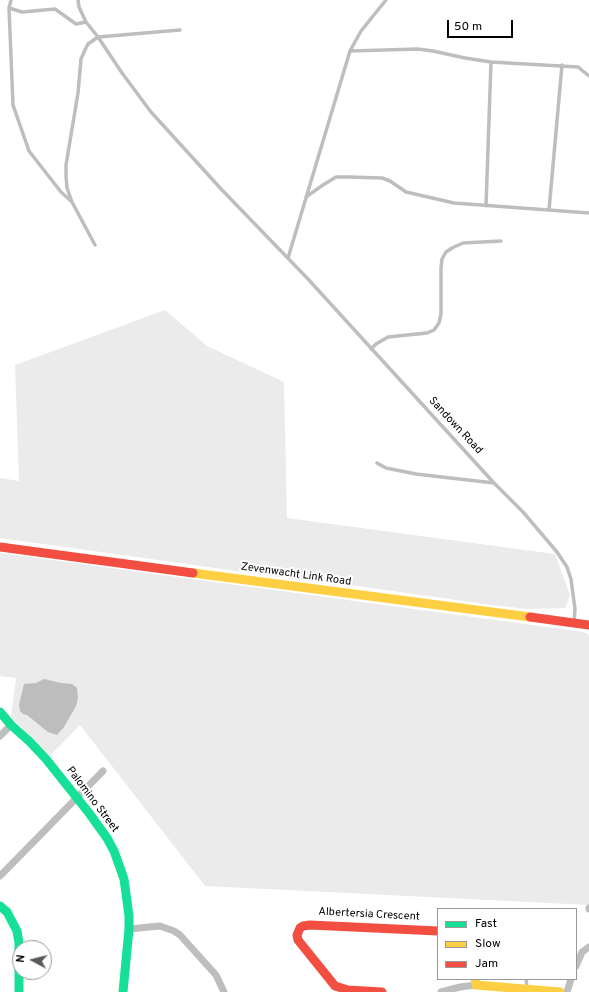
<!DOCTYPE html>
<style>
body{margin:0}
#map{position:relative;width:589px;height:992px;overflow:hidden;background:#fff;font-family:Overpass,sans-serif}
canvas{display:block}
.legend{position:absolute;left:437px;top:908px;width:140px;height:72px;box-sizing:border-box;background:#fff;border:1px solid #999;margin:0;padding:5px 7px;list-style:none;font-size:12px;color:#000}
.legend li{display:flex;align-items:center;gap:8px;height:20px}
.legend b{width:20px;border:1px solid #999}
.north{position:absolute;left:12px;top:940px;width:40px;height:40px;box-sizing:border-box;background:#fff;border:1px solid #999;border-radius:50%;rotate:277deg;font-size:11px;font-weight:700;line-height:16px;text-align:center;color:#000}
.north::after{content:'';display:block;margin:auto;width:14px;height:18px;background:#595959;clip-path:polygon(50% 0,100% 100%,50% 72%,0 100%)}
.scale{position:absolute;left:447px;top:20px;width:66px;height:18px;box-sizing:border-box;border:2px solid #000;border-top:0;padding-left:5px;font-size:12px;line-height:14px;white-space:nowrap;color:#000;-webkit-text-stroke:3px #fff;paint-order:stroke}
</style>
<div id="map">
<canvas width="589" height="992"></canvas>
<ul class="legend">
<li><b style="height:5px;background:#16e098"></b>Fast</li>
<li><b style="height:5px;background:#ffcf43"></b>Slow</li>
<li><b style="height:5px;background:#f24e42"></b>Jam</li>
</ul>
<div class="north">N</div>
<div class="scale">50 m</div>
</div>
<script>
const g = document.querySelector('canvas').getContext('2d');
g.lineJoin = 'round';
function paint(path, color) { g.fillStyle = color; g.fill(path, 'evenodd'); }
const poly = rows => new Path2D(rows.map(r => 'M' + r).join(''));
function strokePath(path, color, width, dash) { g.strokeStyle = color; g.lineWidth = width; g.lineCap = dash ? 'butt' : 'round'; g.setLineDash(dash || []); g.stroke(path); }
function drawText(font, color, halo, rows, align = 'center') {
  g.font = font + ' Overpass,sans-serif'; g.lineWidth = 4; g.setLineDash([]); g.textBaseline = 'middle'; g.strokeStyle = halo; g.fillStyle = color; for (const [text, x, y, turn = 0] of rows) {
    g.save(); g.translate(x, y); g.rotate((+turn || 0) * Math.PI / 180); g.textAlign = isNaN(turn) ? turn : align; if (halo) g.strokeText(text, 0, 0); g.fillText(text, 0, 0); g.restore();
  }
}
const green = poly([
 [165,310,207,346,284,382,287,518,555,554,570,595,565,608,527,609,492,605,315,580,308,581,0,538,0,478,19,481,15,365],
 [0,553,584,632,589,635,589,905,205,886,80,725,50,756,11,717,16,678,0,676]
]);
const water = poly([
 [44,679,61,683,72,684,77,688,78,698,76,706,64,727,57,735,48,732,27,715,23,714,20,711,19,705,24,684,36,683]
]);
const lane = poly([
 [11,0,9,8,13,105,29,151,61,192,72,202],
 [78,0,79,7,86,22,98,37,122,73,151,112,222,190,308,279,494,483,523,512,557,552,567,567,571,579,575,609,574,623],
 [9,8,22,12,55,9,76,24,86,22],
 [350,51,418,49,433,51,465,58,491,62,578,67,589,76],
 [306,197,323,185,336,177,349,177,382,178,390,181,406,192,454,203,589,213],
 [486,206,491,62],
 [549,210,562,65],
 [95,245,72,202,67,188,66,176,66,165,78,93,81,59,85,50,88,44,98,37,180,30],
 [288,258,350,51,361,31,386,0],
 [371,349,376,344,388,337,427,333,434,330,439,323,441,314,441,268,442,259,446,252,452,248,463,243,501,241],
 [377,463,386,468,416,474,494,483],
 [526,979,527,988]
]);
const street = poly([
 [0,736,11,725],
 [0,876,103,771],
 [589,908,589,909],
 [129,929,160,926,174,931,180,935,216,975,224,992],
 [576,966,582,952,589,947],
 [441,992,460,987,476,985],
 [567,992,571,979]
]);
const fast = poly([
 [0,712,11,725,30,742,46,759,89,813,107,838,114,851,124,879,129,916,129,929,123,992],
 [0,906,7,912,17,931,19,943,19,992]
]);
const slow = poly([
 [193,573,530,617],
 [475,979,476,985,560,992]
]);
const jam = poly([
 [0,547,193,573],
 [530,617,589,625],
 [382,992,348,990,335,986,298,940,297,935,300,928,303,926,310,925,438,931]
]);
const streetNames = [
 ["Sandown Road",455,426,47],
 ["Zevenwacht Link Road",296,575,8],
 ["Palomino Street",92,800,53],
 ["Albertersia Crescent",369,915,3]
];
paint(green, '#ebebeb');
paint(water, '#bdbdbd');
strokePath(lane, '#bebebe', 3.5);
strokePath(street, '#bebebe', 7);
strokePath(fast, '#16e098', 9);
strokePath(slow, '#ffcf43', 9);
strokePath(jam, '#f24e42', 9);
drawText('11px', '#000', '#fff', streetNames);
</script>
